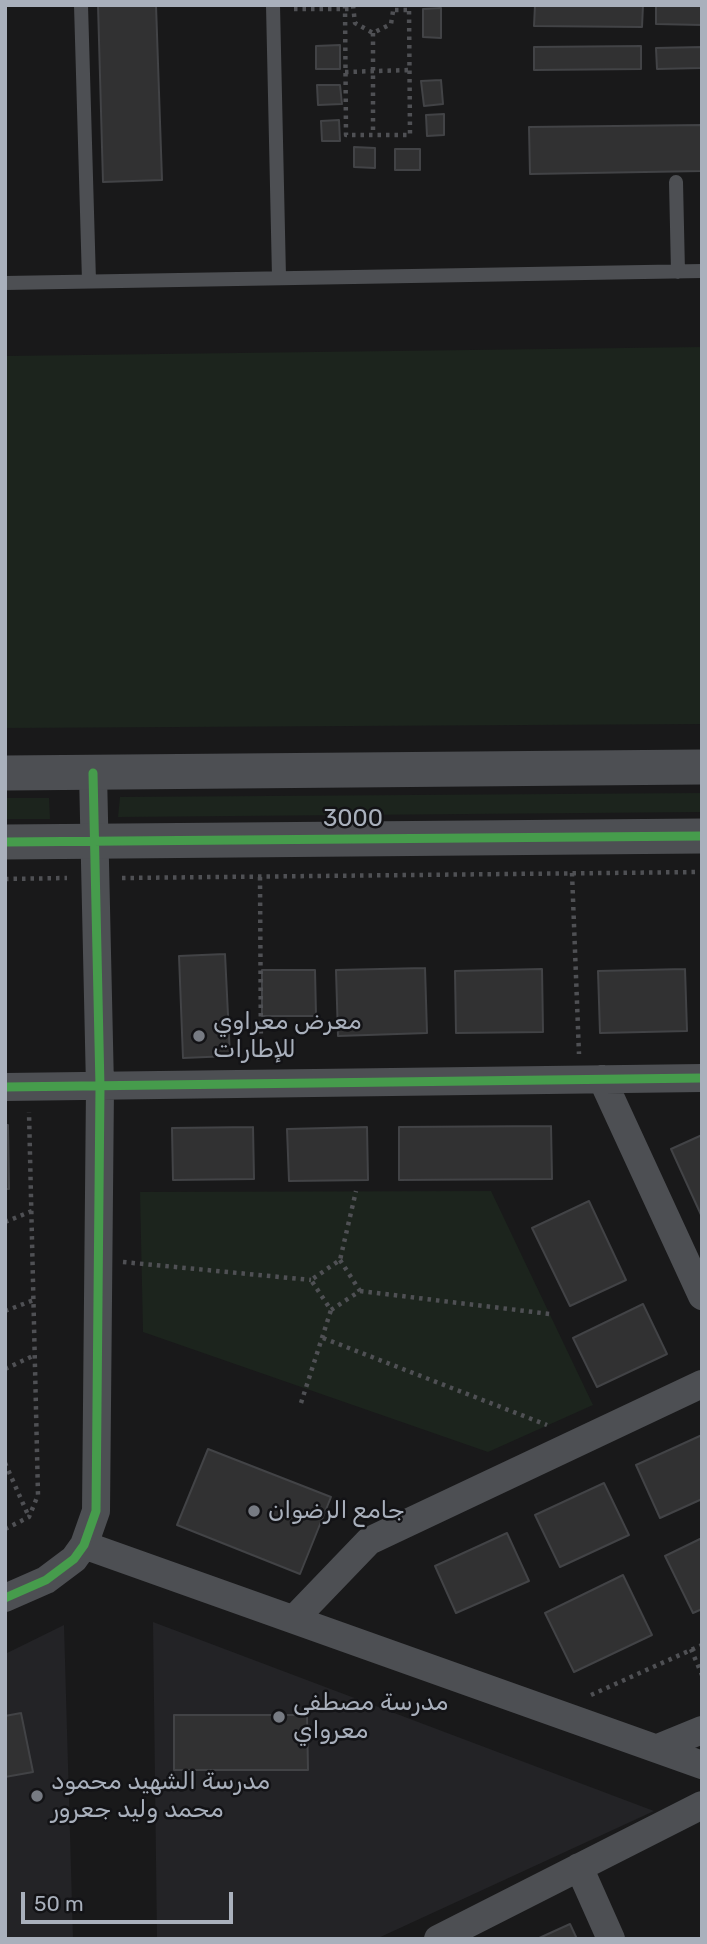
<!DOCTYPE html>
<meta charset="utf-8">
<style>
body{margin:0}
#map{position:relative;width:707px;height:1944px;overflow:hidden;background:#19191a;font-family:Rubik,sans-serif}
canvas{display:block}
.frame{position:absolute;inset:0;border:7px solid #a9b0bc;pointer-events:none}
.scale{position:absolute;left:21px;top:1892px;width:212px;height:32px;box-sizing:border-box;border:4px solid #a9b0bc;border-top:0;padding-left:9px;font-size:21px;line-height:24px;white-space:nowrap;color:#a9b0bc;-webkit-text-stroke:5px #131316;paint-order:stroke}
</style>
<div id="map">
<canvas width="707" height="1944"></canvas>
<div class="frame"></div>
<div class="scale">50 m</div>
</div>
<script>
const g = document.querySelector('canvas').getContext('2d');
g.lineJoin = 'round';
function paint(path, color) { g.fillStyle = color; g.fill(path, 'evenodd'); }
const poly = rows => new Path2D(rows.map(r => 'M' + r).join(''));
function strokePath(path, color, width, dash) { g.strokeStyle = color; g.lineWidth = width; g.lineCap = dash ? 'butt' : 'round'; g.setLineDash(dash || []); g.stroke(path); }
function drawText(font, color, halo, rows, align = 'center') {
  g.font = font + ' Rubik,"Noto Sans Arabic",sans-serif'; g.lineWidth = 5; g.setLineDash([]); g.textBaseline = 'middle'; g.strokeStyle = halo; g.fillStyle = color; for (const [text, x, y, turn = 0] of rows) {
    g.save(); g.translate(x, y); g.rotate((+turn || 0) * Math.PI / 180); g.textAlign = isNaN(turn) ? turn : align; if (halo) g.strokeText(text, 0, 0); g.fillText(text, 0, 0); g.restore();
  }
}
const built = poly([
 [153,1622,654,1811,376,1939,157,1939],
 [64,1625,73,1939,5,1939,5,1654]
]);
const green = poly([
 [702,347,702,724,5,728,5,356],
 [702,793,702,812,118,817,120,797],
 [5,798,49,798,50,819,5,819],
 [491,1191,593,1405,488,1452,143,1332,140,1192]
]);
const building = poly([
 [98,5,156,5,162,180,103,182,98,5],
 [535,5,643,5,642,27,534,26,535,5],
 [656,5,702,5,702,25,656,24,656,5],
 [441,8,441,38,423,37,423,9,441,8],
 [340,45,340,69,316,69,316,46,340,45],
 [641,46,641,69,534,70,534,47,641,46],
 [702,47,702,68,657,69,656,48,702,47],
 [441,80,443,104,424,106,421,81,441,80],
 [317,85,340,85,342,104,318,105,317,85],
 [444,114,444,135,427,136,426,115,444,114],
 [339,120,340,141,322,141,321,121,339,120],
 [702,125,702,171,530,174,529,127,702,125],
 [354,147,375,148,375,168,354,167,354,147],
 [395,149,420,149,420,170,395,170,395,149],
 [225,954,230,1056,183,1058,179,956,225,954],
 [425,968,427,1033,338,1036,336,970,425,968],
 [542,969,543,1032,456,1033,455,971,542,969],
 [685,969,687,1031,600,1033,598,971,685,969],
 [262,970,315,970,316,1016,262,1016,262,970],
 [5,1125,8,1125,9,1189,5,1189,5,1125],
 [551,1126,552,1179,399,1180,399,1127,551,1126],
 [253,1127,254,1179,173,1180,172,1128,253,1127],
 [367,1127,368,1180,289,1181,287,1129,367,1127],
 [702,1135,702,1217,671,1149,702,1135],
 [589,1201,626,1280,570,1306,532,1228,589,1201],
 [643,1304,667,1354,597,1387,573,1338,643,1304],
 [702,1435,702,1499,660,1518,636,1465,702,1435],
 [208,1449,331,1497,300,1574,177,1525,208,1449],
 [604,1483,629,1535,560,1567,535,1515,604,1483],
 [507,1533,529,1581,456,1613,435,1566,507,1533],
 [702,1538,702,1609,693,1613,665,1556,702,1538],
 [623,1575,652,1635,574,1672,545,1613,623,1575],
 [21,1713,33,1772,5,1777,5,1716,21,1713],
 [174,1715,307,1715,308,1770,174,1770,174,1715],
 [570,1924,577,1939,537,1939,570,1924]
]);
const path = poly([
 [345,5,346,135,410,135,409,5],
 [353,5,355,23,373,33,391,24,394,5],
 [294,9,352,9],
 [395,10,409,10],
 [373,33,373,135],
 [345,72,410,70],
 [572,873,579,1054],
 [260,877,261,1058],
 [122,878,702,872],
 [5,879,67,878],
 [5,1222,32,1211],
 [340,1260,360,1291,331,1310,311,1280,340,1260,356,1191],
 [123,1262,311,1280],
 [360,1291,550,1314],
 [5,1311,34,1300],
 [323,1338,547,1425],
 [5,1369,35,1355],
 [301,1403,331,1310],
 [5,1463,29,1517],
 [5,1529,29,1517,38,1495,29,1112],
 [691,1649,702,1675],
 [591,1695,702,1645]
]);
const service = poly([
 [81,5,89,281],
 [273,5,279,277],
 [676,182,678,272],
 [5,283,702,271]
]);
const minor = poly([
 [602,1079,702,1296],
 [5,1087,702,1078],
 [84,1545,702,1765],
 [5,1598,46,1580,74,1559,84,1545,96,1511,100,1087,93,773],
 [294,1619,369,1541,702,1384],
 [658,1748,702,1730],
 [579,1867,611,1939],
 [438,1939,702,1805]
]);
const tertiary = poly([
 [5,773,702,767],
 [5,842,702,836]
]);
const cycleway = poly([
 [5,842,702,836],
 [5,1087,702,1078],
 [5,1598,46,1580,74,1559,84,1545,96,1511,100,1087,93,773]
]);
const markers = [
 [199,1036,7,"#777b83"],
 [254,1511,7,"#777b83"],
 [279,1717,7,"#777b83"],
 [37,1796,7,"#777b83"]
];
const streetNames = [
 ["3000",353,819]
];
const poiNames = [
 ["معرض معراوي",213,1022],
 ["للإطارات",213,1050],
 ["جامع الرضوان",268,1511],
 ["مدرسة مصطفى",293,1703],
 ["معرواي",293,1731],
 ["مدرسة الشهيد محمود",51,1782],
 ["محمد وليد جعرور",51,1810]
];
paint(built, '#232326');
paint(green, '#1c241d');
paint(building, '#313132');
strokePath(building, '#424346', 2);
strokePath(path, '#4f5054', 4.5, [3.5, 5]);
strokePath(service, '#4d4f53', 14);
strokePath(minor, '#4d4f53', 28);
strokePath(tertiary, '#4d4f53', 35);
strokePath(cycleway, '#469c4c', 9);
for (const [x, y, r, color] of markers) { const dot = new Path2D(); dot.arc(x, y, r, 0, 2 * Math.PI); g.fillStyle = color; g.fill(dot); strokePath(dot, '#131316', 2.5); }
drawText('24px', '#a9b0bc', '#131316', streetNames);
drawText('24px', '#a9b0bc', '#131316', poiNames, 'left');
</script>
